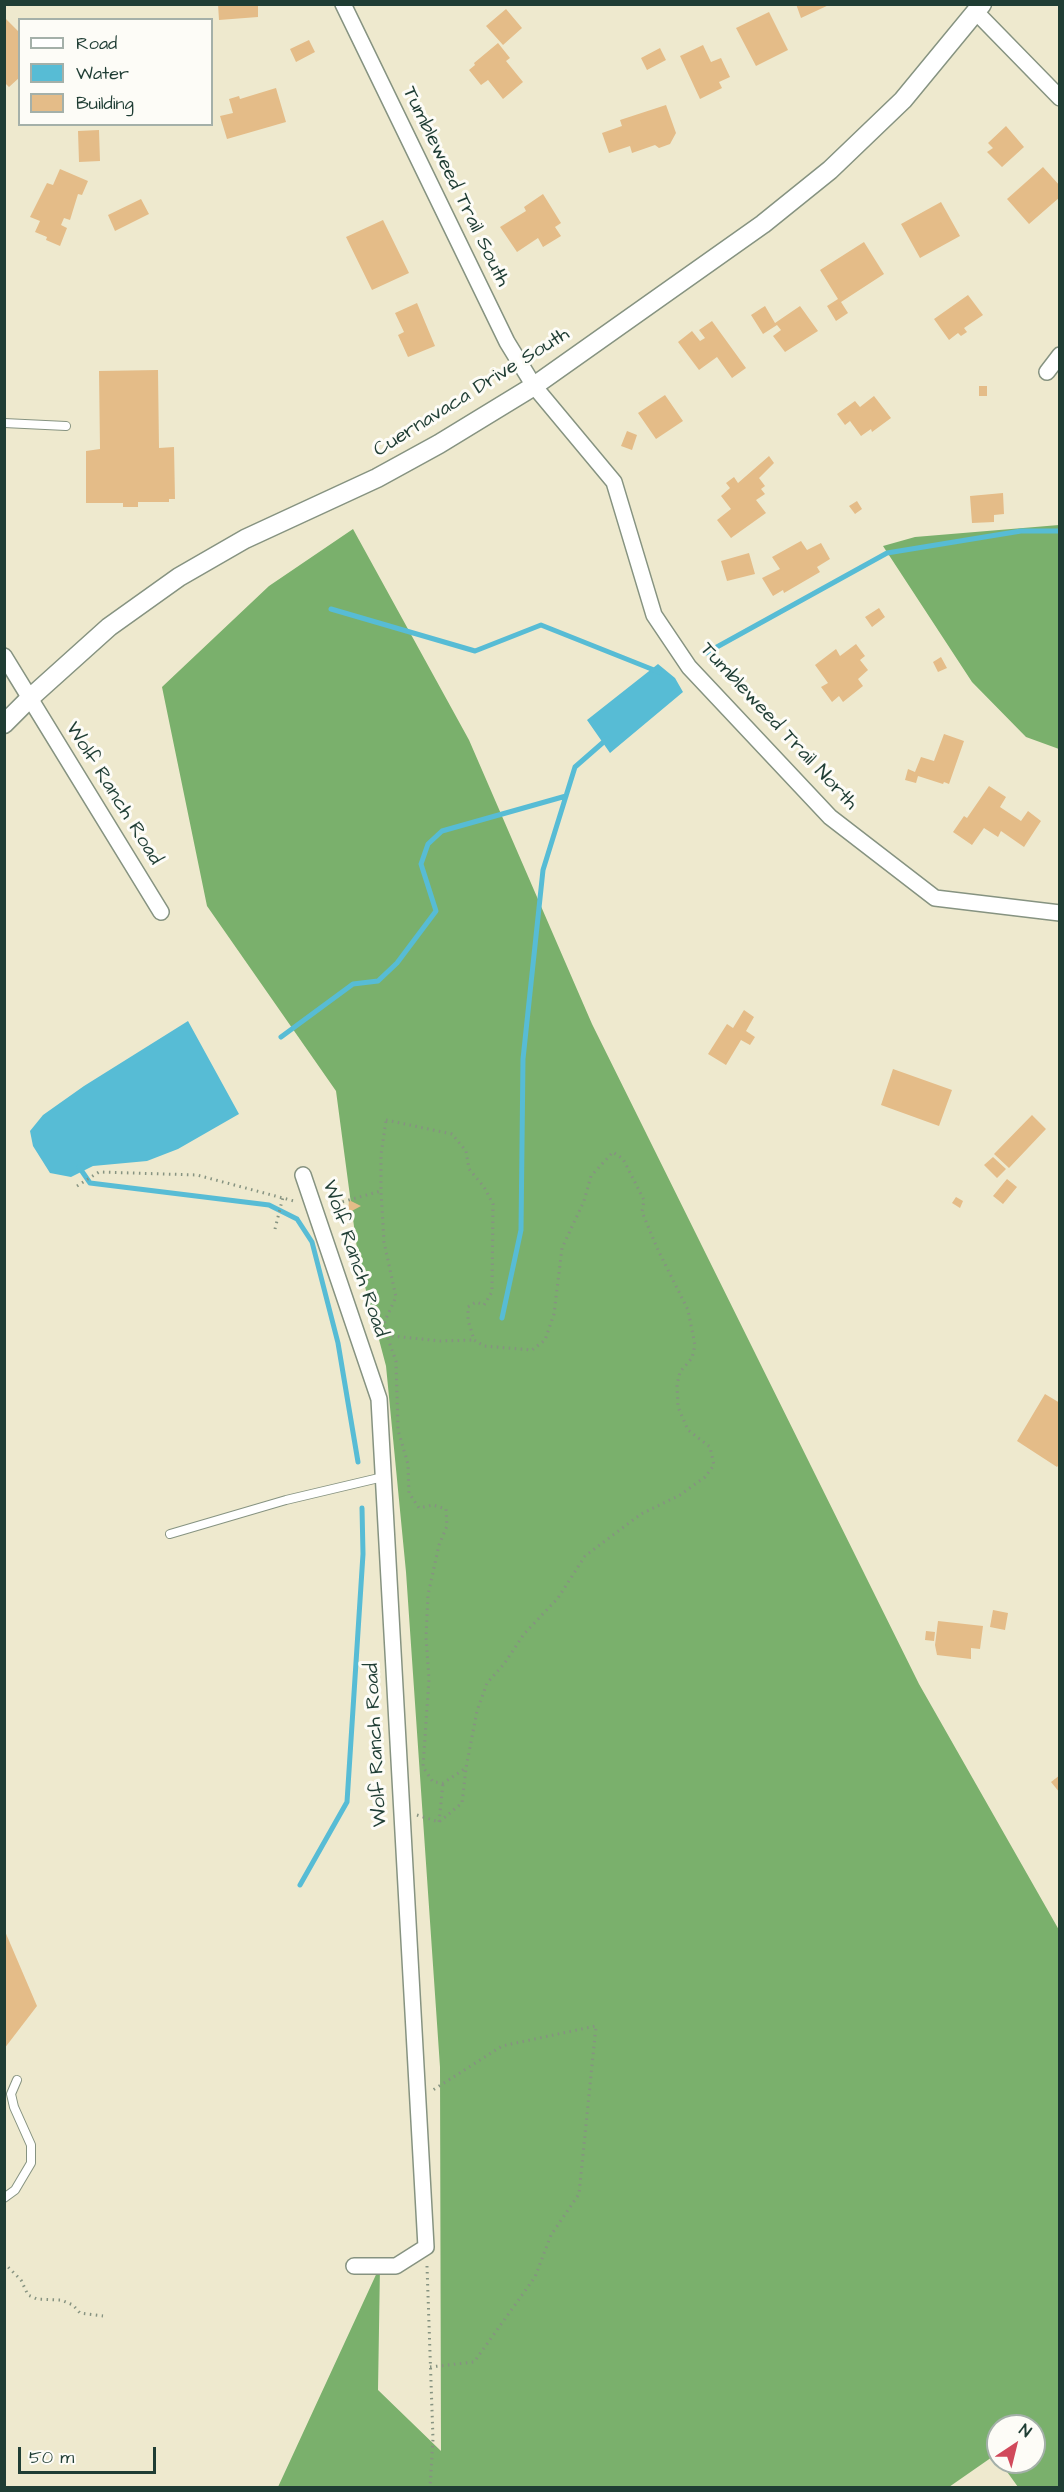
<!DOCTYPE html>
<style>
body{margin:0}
#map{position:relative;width:1064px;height:2492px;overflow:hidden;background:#eee9ce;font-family:"Architects Daughter",sans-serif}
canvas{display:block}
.frame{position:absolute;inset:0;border:6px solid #1f3d34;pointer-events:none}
.legend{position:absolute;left:18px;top:18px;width:195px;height:108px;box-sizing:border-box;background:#fdfcf7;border:2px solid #a4b0a9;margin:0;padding:8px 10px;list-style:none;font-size:18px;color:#1f3d34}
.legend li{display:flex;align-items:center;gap:12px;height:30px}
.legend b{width:30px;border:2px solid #a4b0a9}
.north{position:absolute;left:986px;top:2414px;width:60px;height:60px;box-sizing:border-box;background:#fdfcf7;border:2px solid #a4b0a9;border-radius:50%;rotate:35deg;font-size:16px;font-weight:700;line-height:24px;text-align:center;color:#1f3d34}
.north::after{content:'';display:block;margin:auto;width:21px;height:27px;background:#d1495b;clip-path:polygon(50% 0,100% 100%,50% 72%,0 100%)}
.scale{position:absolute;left:18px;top:2447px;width:138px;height:27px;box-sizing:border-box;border:3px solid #1f3d34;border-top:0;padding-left:8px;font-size:18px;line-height:21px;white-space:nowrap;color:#1f3d34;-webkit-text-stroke:4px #fdfcf7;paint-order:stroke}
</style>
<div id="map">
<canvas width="1064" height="2492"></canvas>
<div class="frame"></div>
<ul class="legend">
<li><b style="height:8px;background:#fff"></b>Road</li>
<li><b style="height:16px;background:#57bcd5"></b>Water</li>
<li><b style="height:16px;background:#e4bc88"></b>Building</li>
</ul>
<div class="north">N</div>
<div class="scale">50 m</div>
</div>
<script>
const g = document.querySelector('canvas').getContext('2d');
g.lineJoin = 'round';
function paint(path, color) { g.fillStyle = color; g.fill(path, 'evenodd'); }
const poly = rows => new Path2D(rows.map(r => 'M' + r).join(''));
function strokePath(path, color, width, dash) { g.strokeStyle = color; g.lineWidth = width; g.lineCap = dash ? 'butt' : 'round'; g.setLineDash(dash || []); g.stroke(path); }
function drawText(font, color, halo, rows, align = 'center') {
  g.font = font + ' "Architects Daughter",sans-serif'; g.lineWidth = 6; g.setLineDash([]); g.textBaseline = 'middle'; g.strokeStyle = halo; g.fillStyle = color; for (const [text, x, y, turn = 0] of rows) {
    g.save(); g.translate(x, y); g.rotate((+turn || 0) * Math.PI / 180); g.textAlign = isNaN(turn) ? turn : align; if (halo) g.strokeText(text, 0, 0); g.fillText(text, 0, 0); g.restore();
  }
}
const forest = poly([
 [1059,525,1060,525,1059,749,1026,737,972,682,883,546,915,537],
 [353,529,469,740,592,1024,919,1684,1059,1930,1059,2487,1018,2487,1000,2462,1034,2462,1034,2426,998,2426,998,2459,995,2455,949,2487,278,2487,380,2266,378,2390,441,2451,440,2067,406,1572,386,1366,359,1264,336,1091,207,906,162,687,269,586]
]);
const water = poly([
 [658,664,675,678,683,692,610,753,587,720],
 [188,1021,239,1114,178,1149,147,1161,93,1166,71,1177,50,1173,33,1146,30,1131,43,1115,84,1086]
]);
const stream = poly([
 [331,609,475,651,541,625,659,672],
 [706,653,887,553,1021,531,1060,531],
 [281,1037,353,984,378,981,397,963,436,911,421,864,428,844,442,831,566,796],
 [79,1167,90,1183,269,1205,297,1219,312,1242,338,1343,358,1462],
 [502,1318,521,1230,523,1059,543,870,575,767,607,739],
 [300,1885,347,1802,363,1554,362,1508]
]);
const building = poly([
 [218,4,258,4,258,17,219,20],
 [796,4,831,4,801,18],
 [506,9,522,28,503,45,486,26],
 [769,12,788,50,756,66,736,28],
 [6,19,20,33,20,77,9,87,4,82],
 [309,40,315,52,296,62,290,49],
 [498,43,510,58,506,61,523,82,503,99,488,80,481,85,469,70,475,65,474,63],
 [703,45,711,62,721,58,730,77,719,82,722,88,700,99,680,56],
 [660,48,666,60,647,70,641,58],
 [276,88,286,122,227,139,220,116,233,113,229,99,239,96,240,99],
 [666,105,676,133,670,144,659,148,655,145,632,153,630,146,609,153,602,133,622,126,620,120],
 [1006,126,1024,147,1002,167,987,152,993,148,988,143],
 [99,130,100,161,79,162,78,131],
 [1043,167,1060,186,1060,197,1029,224,1007,199],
 [60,169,88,181,82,195,78,194,70,220,64,218,61,225,67,228,60,246,46,240,47,237,35,232,40,221,30,217,47,183,53,185],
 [543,194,561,223,555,227,561,236,543,247,538,238,517,252,500,227,526,211,524,207],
 [141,199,149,214,115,231,108,215],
 [941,202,960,236,920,258,901,224],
 [383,220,409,273,372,290,346,237],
 [864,242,884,274,841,302,848,313,836,321,827,306,838,299,820,270],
 [968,295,983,315,964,328,967,332,961,336,958,333,949,340,934,319],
 [417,303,435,346,408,357,398,335,404,332,395,313],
 [765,306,775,323,800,306,818,331,785,352,773,336,781,330,777,325,763,334,751,315],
 [712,321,746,368,732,378,717,357,699,370,678,342,692,331,700,341,705,338,699,330],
 [158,370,159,448,174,447,175,499,169,499,169,502,138,502,138,507,123,507,123,503,86,503,86,451,100,449,99,371],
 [979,386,987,386,987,396,979,396],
 [665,395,683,421,656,439,638,413],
 [874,396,891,418,872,432,871,429,861,436,850,421,845,425,837,414,855,401,860,407],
 [627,431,637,435,632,450,621,446],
 [769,456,774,463,759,478,765,486,761,489,765,494,756,500,766,513,731,538,717,520,731,509,721,496,730,488,726,483,734,477,738,483],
 [1003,493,1004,514,994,515,994,522,972,523,970,496],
 [857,501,862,509,855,514,849,506],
 [801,541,807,550,821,543,830,559,817,567,820,572,784,593,783,590,773,596,762,578,780,569,772,557],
 [749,553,755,574,727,581,721,561],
 [879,608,885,617,872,627,865,617],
 [856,644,865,656,860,660,868,670,858,679,863,686,843,702,839,696,832,702,821,687,828,683,815,665,836,649,840,656],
 [941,657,947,668,938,672,933,662],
 [944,734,964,741,949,784,944,782,943,784,918,776,916,783,905,780,908,769,915,772,921,757,934,761],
 [989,786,1006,797,1000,807,1021,821,1028,811,1041,821,1024,847,1001,831,998,837,984,828,972,845,953,832,964,816,967,818],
 [744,1010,754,1017,746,1031,755,1037,750,1045,741,1040,726,1065,708,1054,727,1024,733,1028],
 [893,1069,952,1090,939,1126,881,1105],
 [1032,1115,1046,1129,1009,1168,994,1154],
 [993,1157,1006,1169,997,1178,984,1165],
 [1007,1179,1017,1187,1003,1204,993,1196],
 [956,1197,963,1201,960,1208,952,1203],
 [349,1200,361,1206,348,1213],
 [1045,1394,1060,1403,1060,1463,1057,1467,1017,1441],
 [993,1610,1008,1613,1005,1630,990,1627],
 [938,1621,983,1626,980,1649,971,1648,971,1659,937,1655,935,1645],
 [926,1631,935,1632,934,1641,925,1640],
 [1060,1775,1060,1793,1051,1782],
 [4,1929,37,2006,4,2049]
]);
const path = poly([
 [386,1120,452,1134,466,1151,469,1169,484,1187,493,1204,492,1292,484,1305,476,1302,468,1307,468,1320,474,1340,484,1346,532,1350,545,1340,554,1314,562,1248,584,1201,591,1176,613,1152,623,1159,644,1200,642,1212,658,1250,688,1310,695,1345,692,1358,680,1372,677,1385,678,1407,688,1430,710,1447,714,1465,705,1477,680,1495,641,1514,585,1556,558,1598,524,1634,504,1664,487,1683,477,1711,466,1768,443,1783,433,1782,423,1767,429,1679,426,1637,428,1595,439,1545,447,1526,446,1509,433,1505,419,1508,409,1493,408,1464,398,1430,396,1361,383,1325,396,1297,384,1242,381,1191,381,1155,386,1120],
 [77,1186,99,1172,197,1175,294,1201],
 [331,1205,381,1191],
 [275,1229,283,1197],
 [374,1334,440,1341,474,1340],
 [417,1815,439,1822,462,1803,466,1768],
 [439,1822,443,1783],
 [4,2263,21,2280,28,2295,37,2299,61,2300,73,2305,80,2313,103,2316],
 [427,2266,433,2439,430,2488],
 [430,2367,474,2362,535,2277,551,2235,579,2194,596,2026,502,2046,433,2090]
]);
const service = poly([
 [4,423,66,426],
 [170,1534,286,1500,383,1477],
 [4,2198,15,2190,31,2163,31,2145,14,2107,11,2094,17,2080]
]);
const minor = poly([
 [343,4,507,342,534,386,614,482,654,615,689,667,830,817,935,898,1060,913],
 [976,12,1060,98],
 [1047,372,1060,355],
 [4,656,161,912],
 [303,1175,379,1399,426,2247,396,2266,354,2266]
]);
const tertiary = poly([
 [4,724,30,698,109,627,179,577,245,539,377,478,439,444,534,386,763,224,830,170,903,100,982,4]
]);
const streetNames = [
 ["Tumbleweed Trail South",455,187,64],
 ["Cuernavaca Drive South",472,393,-32],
 ["Tumbleweed Trail North",778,727,47],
 ["Wolf Ranch Road",113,794,58],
 ["Wolf Ranch Road",354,1259,71],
 ["Wolf Ranch Road",377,1745,-93]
];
paint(forest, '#7ab06c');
paint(water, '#57bcd5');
strokePath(stream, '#57bcd5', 5);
paint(building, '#e4bc88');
strokePath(service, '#869381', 10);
strokePath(minor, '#869381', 18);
strokePath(tertiary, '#869381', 21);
strokePath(path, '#869381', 3, [1.5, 4.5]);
strokePath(service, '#fff', 8);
strokePath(minor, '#fff', 15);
strokePath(tertiary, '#fff', 18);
drawText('20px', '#1f3d34', '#fdfcf7', streetNames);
</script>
